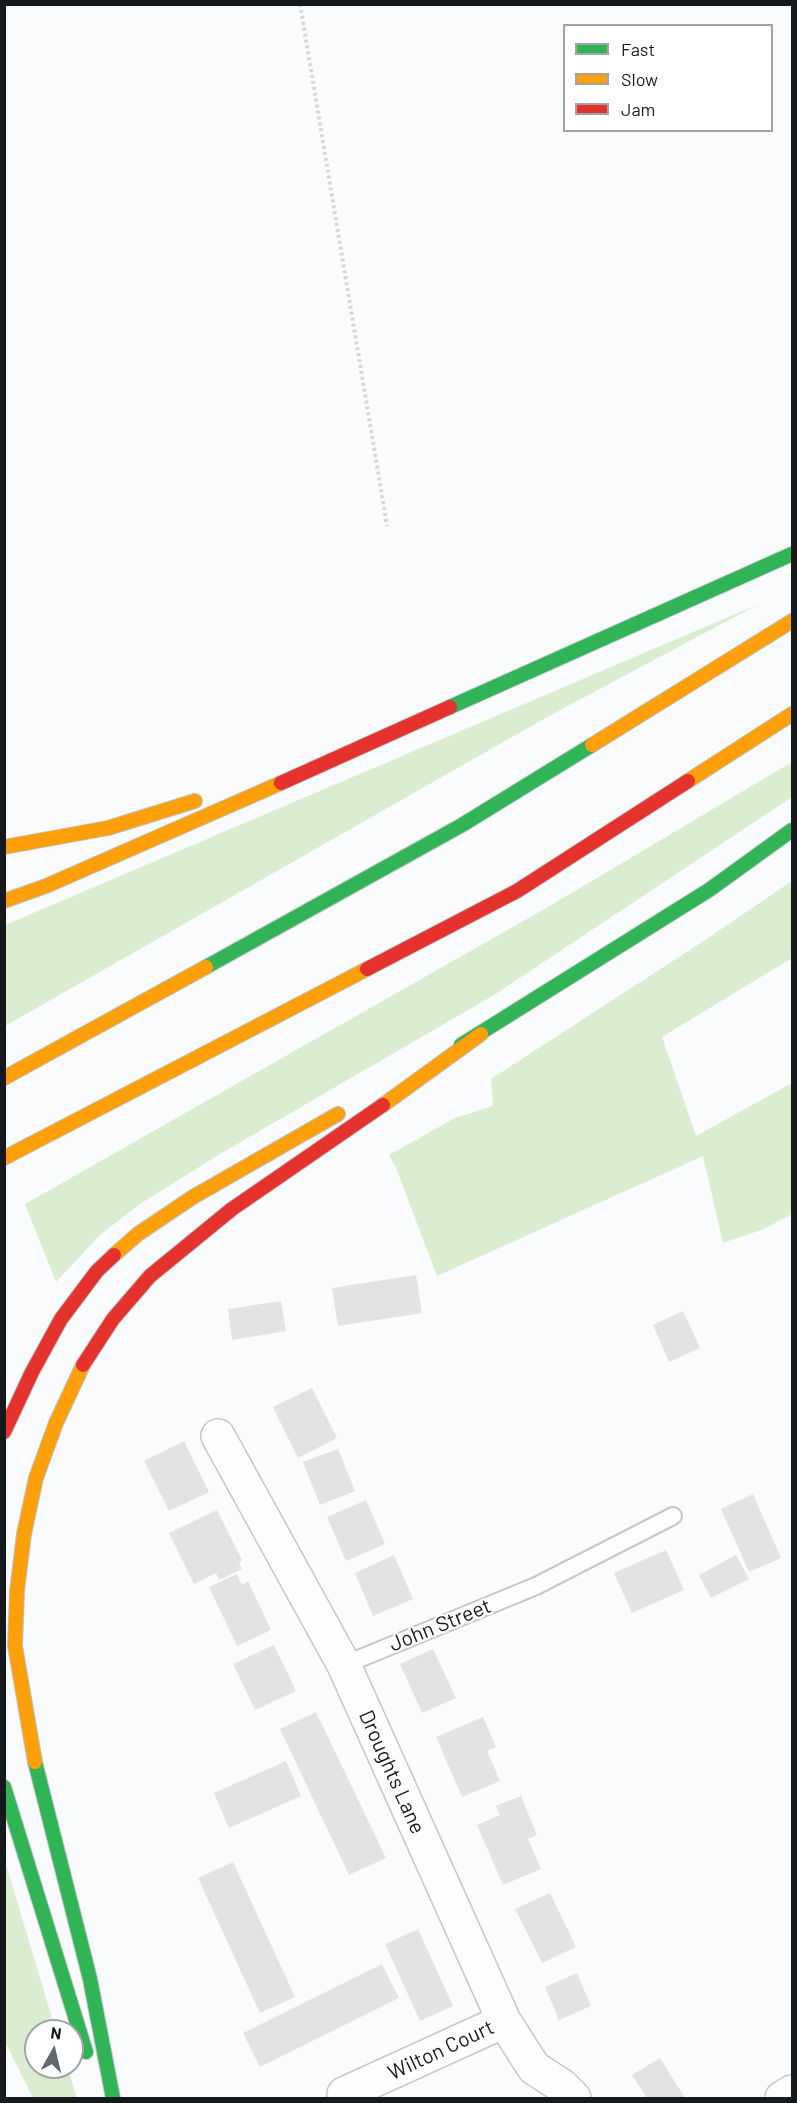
<!DOCTYPE html>
<style>
body{margin:0}
#map{position:relative;width:797px;height:2103px;overflow:hidden;background:#f9fbfd;font-family:Barlow,sans-serif}
canvas{display:block}
.frame{position:absolute;inset:0;border:6px solid #16191c;pointer-events:none}
.legend{position:absolute;left:563px;top:24px;width:210px;height:108px;box-sizing:border-box;background:#fff;border:2px solid #a2a3a4;margin:0;padding:8px 10px;list-style:none;font-size:18px;color:#16191c}
.legend li{display:flex;align-items:center;gap:12px;height:30px}
.legend b{width:30px;border:2px solid #a2a3a4}
.north{position:absolute;left:24px;top:2019px;width:60px;height:60px;box-sizing:border-box;background:#fff;border:2px solid #a2a3a4;border-radius:50%;rotate:8deg;font-size:16px;font-weight:700;line-height:24px;text-align:center;color:#16191c}
.north::after{content:'';display:block;margin:auto;width:21px;height:27px;background:#65686b;clip-path:polygon(50% 0,100% 100%,50% 72%,0 100%)}
</style>
<div id="map">
<canvas width="797" height="2103"></canvas>
<div class="frame"></div>
<ul class="legend">
<li><b style="height:8px;background:#30b455"></b>Fast</li>
<li><b style="height:8px;background:#ff9f0a"></b>Slow</li>
<li><b style="height:8px;background:#e5322d"></b>Jam</li>
</ul>
<div class="north">N</div>
</div>
<script>
const g = document.querySelector('canvas').getContext('2d');
g.lineJoin = 'round';
function paint(path, color) { g.fillStyle = color; g.fill(path, 'evenodd'); }
const poly = rows => new Path2D(rows.map(r => 'M' + r).join(''));
function strokePath(path, color, width, dash) { g.strokeStyle = color; g.lineWidth = width; g.lineCap = dash ? 'butt' : 'round'; g.setLineDash(dash || []); g.stroke(path); }
function drawText(font, color, halo, rows, align = 'center') {
  g.font = font + ' Barlow,sans-serif'; g.lineWidth = 4.5; g.setLineDash([]); g.textBaseline = 'middle'; g.strokeStyle = halo; g.fillStyle = color; for (const [text, x, y, turn = 0] of rows) {
    g.save(); g.translate(x, y); g.rotate((+turn || 0) * Math.PI / 180); g.textAlign = isNaN(turn) ? turn : align; if (halo) g.strokeText(text, 0, 0); g.fillText(text, 0, 0); g.restore();
  }
}
const green = poly([
 [759,604,549,716,5,1026,5,925],
 [792,762,792,797,494,995,220,1154,140,1204,100,1235,56,1282,25,1204,548,907],
 [792,881,792,958,662,1037,696,1136,792,1083,792,1214,764,1229,723,1243,703,1156,437,1276,396,1168,389,1155,455,1118,493,1106,491,1079,699,944],
 [5,1861,56,2031,36,2031,36,2067,67,2067,77,2098,33,2098,5,2042]
]);
const building = poly([
 [416,1275,422,1313,338,1326,332,1288],
 [281,1301,286,1331,232,1340,228,1309],
 [683,1311,700,1348,669,1362,653,1325],
 [312,1388,337,1438,298,1458,273,1407],
 [184,1441,209,1492,169,1511,144,1461],
 [338,1449,355,1491,320,1505,303,1462],
 [753,1494,781,1558,749,1572,721,1509],
 [366,1500,385,1544,346,1561,327,1517],
 [217,1510,242,1560,239,1562,242,1569,219,1580,216,1573,194,1584,169,1533],
 [666,1550,684,1590,632,1613,614,1573],
 [394,1555,413,1599,373,1616,355,1573],
 [736,1555,749,1579,711,1598,699,1575],
 [237,1574,242,1585,248,1581,271,1630,237,1646,209,1587],
 [274,1645,296,1691,255,1710,233,1664],
 [433,1649,456,1698,422,1713,400,1664],
 [316,1712,386,1858,349,1875,280,1729],
 [483,1717,496,1747,487,1751,500,1781,462,1797,436,1737],
 [286,1761,301,1796,229,1828,214,1793],
 [521,1796,537,1835,528,1839,541,1869,503,1885,477,1825,500,1815,496,1806],
 [233,1862,295,1997,260,2013,198,1878],
 [550,1893,576,1947,542,1963,515,1909],
 [418,1929,453,2006,420,2021,385,1944],
 [382,1964,399,1998,260,2067,243,2033],
 [577,1973,591,2006,559,2020,545,1987],
 [660,2058,685,2098,647,2098,632,2075]
]);
const path = poly([
 [300,4,387,526]
]);
const lane = poly([
 [344,1665,536,1586,673,1516]
]);
const street = poly([
 [218,1436,344,1665,504,2021,534,2068,562,2086,574,2098],
 [344,2094,504,2021],
 [782,2098,792,2092]
]);
const fast = poly([
 [450,707,792,554],
 [206,967,462,825,592,745],
 [461,1045,709,890,792,830],
 [35,1762,90,1979,113,2098],
 [4,1787,86,2052]
]);
const slow = poly([
 [592,745,792,621],
 [688,781,792,714],
 [4,847,108,828,195,801],
 [4,901,46,886,281,783],
 [4,1078,206,967],
 [383,1105,481,1034],
 [4,1158,367,969],
 [114,1255,138,1234,193,1197,338,1114],
 [35,1762,15,1646,17,1591,24,1534,36,1478,56,1423,83,1365]
]);
const jam = poly([
 [281,783,450,707],
 [367,969,517,891,688,781],
 [83,1365,113,1319,150,1276,232,1209,383,1105],
 [4,1432,32,1372,61,1319,97,1271,114,1255]
]);
const streetNames = [
 ["John Street",440,1625,-22],
 ["Droughts Lane",392,1772,66],
 ["Wilton Court",441,2050,-25]
];
paint(green, '#dbedd0');
paint(building, '#e5e2e3');
strokePath(lane, '#c5c7c9', 20);
strokePath(street, '#c5c7c9', 36);
strokePath(fast, '#bcc3c9', 16);
strokePath(slow, '#bcc3c9', 16);
strokePath(jam, '#bcc3c9', 16);
strokePath(path, '#d7d7d8', 4, [3, 3]);
strokePath(lane, '#fefeff', 16);
strokePath(street, '#fefeff', 33);
strokePath(fast, '#30b455', 14);
strokePath(slow, '#ff9f0a', 14);
strokePath(jam, '#e5322d', 14);
drawText('21px', '#16191c', '#fff', streetNames);
</script>
